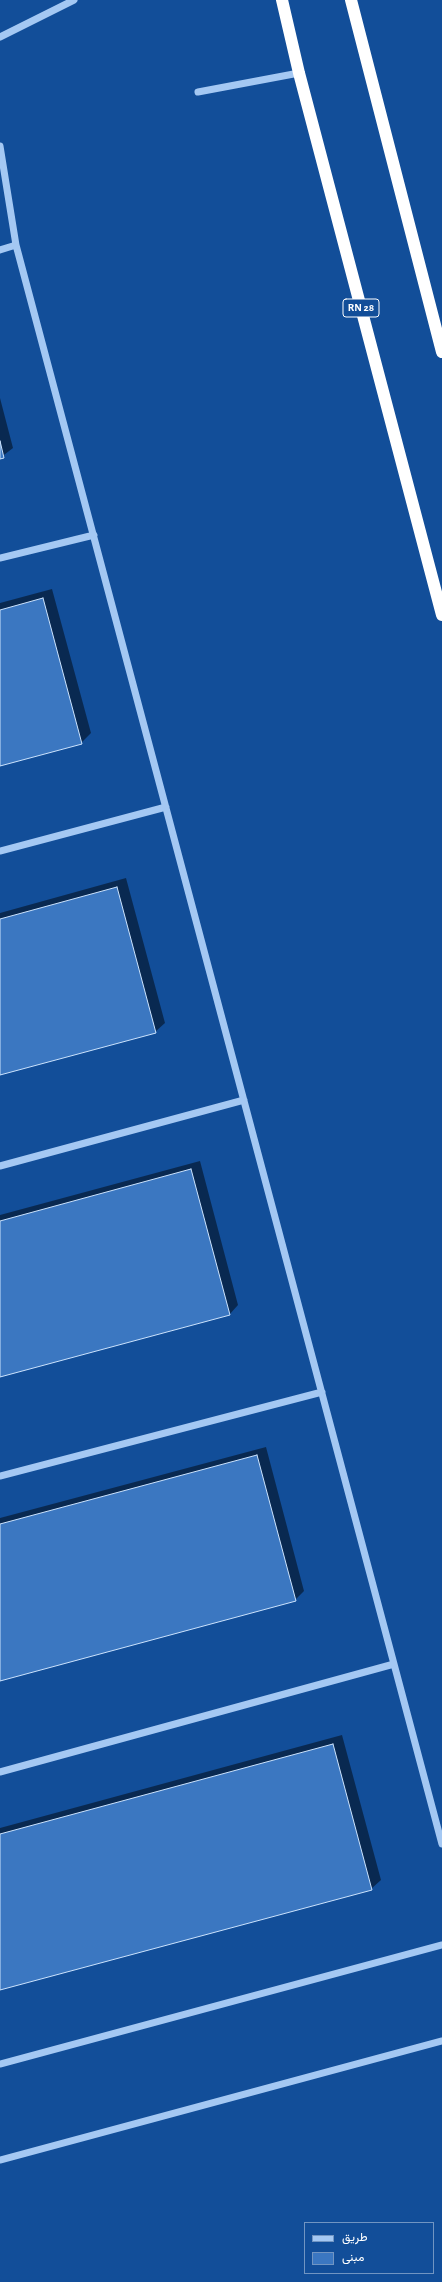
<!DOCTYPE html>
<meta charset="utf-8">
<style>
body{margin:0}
#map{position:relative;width:442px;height:2282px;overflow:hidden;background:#124e99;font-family:"Alegreya Sans",Vazirmatn,sans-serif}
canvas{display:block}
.legend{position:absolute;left:304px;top:2222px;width:130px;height:52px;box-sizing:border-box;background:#124e99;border:1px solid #7195c2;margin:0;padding:5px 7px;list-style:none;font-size:12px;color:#fff}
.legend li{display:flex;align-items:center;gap:8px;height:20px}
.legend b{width:20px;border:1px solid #7195c2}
</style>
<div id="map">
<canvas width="442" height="2282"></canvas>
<ul class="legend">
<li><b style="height:5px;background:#a4c8f3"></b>طريق</li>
<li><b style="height:11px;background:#3b77c1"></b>مبنى</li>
</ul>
</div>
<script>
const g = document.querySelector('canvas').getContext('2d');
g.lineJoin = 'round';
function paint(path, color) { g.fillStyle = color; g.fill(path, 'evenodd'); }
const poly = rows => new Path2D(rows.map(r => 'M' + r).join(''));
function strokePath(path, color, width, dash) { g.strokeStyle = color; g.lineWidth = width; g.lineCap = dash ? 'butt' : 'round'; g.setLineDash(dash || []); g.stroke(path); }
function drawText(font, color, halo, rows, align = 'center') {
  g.font = font + ' "Alegreya Sans",sans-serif'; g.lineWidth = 3; g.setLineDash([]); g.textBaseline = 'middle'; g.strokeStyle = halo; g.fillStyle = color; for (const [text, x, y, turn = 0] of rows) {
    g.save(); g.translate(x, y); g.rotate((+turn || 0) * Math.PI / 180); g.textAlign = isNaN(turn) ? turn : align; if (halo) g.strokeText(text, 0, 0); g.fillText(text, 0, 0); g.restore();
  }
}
const shadow = poly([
 [0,398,13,448,0,458],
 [52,589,91,733,81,743,0,765,0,603],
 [126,878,165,1023,155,1032,0,1074,0,913],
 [200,1161,238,1305,229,1315,0,1376,0,1215],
 [266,1447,304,1591,295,1600,0,1680,0,1518],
 [342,1735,381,1880,371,1889,0,1989,0,1828]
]);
const building = poly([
 [0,441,4,458,0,459,0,441],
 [43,598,82,744,0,766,0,610,43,598],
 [117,887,156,1033,0,1075,0,919,117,887],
 [191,1169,230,1315,0,1377,0,1221,191,1169],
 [257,1455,296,1601,0,1681,0,1524,257,1455],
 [333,1744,372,1890,0,1990,0,1834,333,1744]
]);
const minor = poly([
 [0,37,74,0],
 [198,92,299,73],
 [0,146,16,245],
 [0,250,16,245,442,1844],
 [0,558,94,535],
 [0,851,166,807],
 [0,1166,244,1100],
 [0,1476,322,1392],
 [0,1772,394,1664],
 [0,2064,442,1945],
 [0,2160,442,2041]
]);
const highway = poly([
 [282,0,299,73,442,615],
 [351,0,442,352]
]);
const shields = [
 [361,308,36]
];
const shieldNames = [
 ["RN 28",361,308]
];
paint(shadow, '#0007');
paint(building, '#3b77c1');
strokePath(building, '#cce3fd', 1);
strokePath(minor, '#a4c8f3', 7);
strokePath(highway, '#fff', 12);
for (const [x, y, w] of shields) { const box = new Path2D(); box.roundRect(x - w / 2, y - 9, w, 18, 3); g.fillStyle = '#124e99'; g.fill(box); strokePath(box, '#fff', 1); }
drawText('bold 11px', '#fff', null, shieldNames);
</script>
